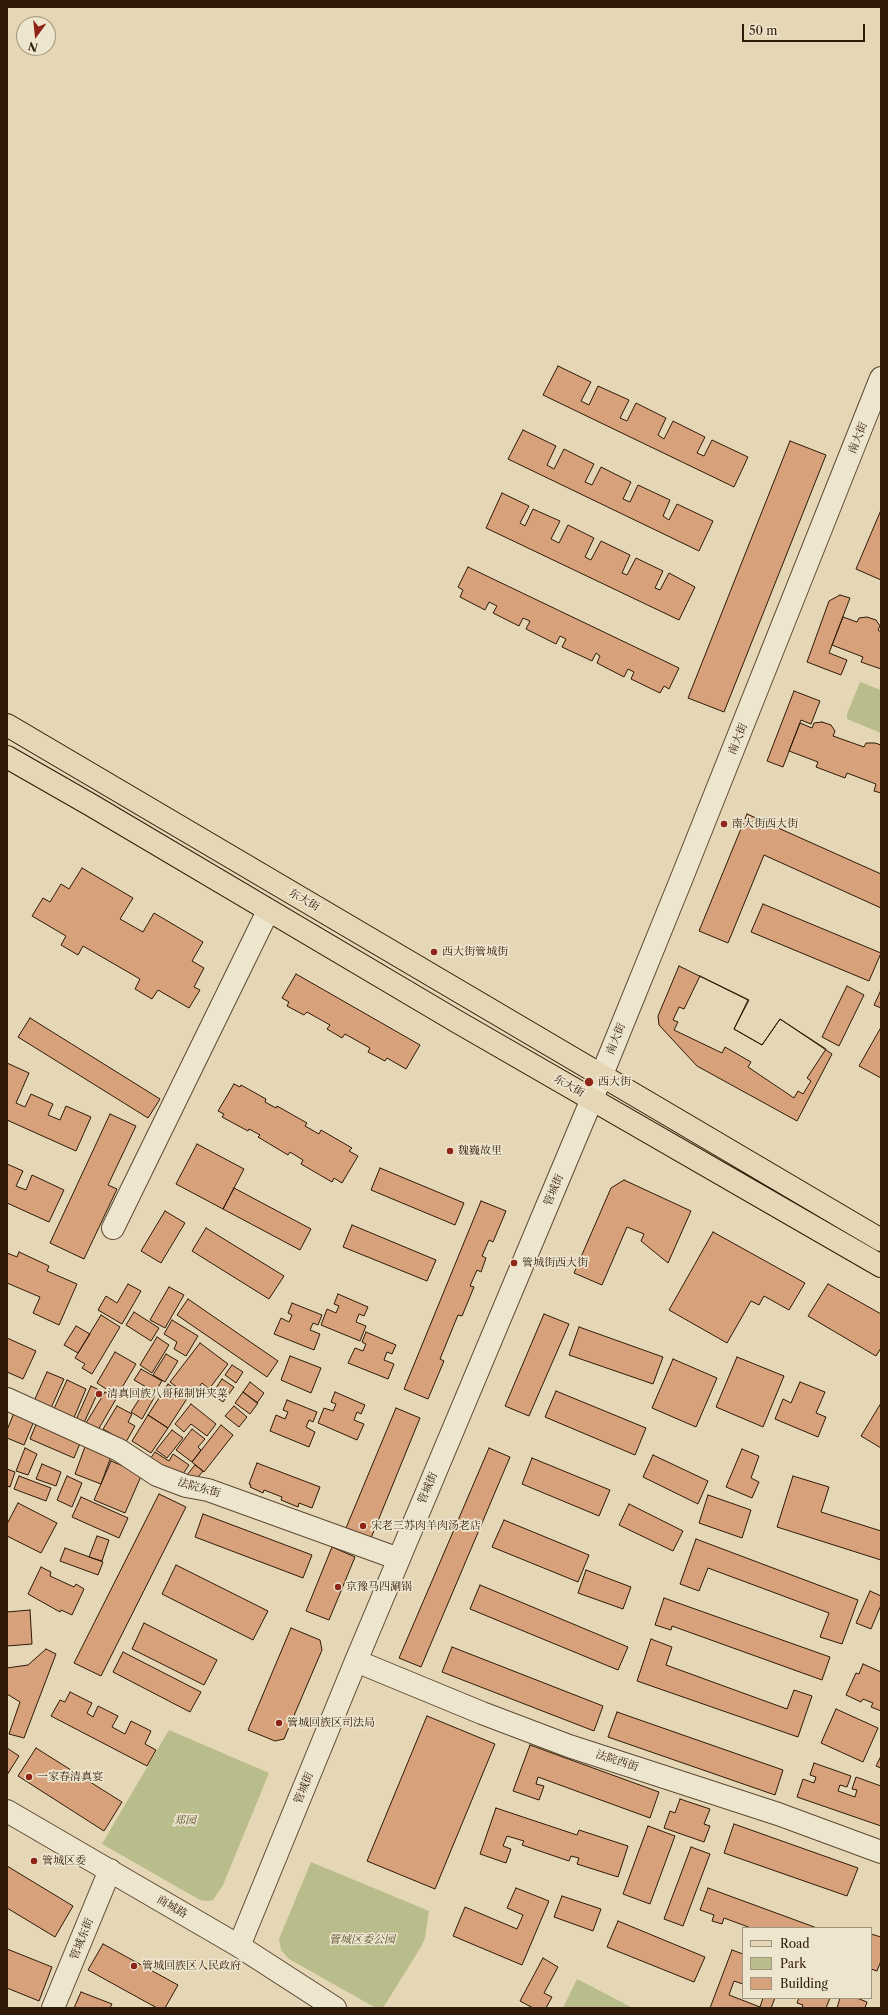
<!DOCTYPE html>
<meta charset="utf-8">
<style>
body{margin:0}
#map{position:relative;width:888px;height:2015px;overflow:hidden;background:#e5d7b5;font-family:"Libre Caslon Text",serif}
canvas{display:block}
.frame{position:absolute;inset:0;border:8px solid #2e1a06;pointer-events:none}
.legend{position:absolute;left:742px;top:1927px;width:130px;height:72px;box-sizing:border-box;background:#eee5cf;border:1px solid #a1947f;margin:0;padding:5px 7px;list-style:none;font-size:12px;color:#2e1a06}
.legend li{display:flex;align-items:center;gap:8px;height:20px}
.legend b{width:20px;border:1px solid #a1947f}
.north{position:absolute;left:16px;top:16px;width:40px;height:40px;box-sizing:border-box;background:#eee5cf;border:1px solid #a1947f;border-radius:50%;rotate:195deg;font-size:11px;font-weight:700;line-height:16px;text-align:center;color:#2e1a06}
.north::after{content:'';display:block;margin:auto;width:14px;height:18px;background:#8f2418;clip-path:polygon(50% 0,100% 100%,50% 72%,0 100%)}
.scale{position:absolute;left:742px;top:24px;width:123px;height:18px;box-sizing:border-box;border:2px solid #2e1a06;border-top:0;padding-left:5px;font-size:12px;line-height:14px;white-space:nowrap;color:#2e1a06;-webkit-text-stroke:3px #eee5cf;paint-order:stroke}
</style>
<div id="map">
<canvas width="888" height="2015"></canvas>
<div class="frame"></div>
<ul class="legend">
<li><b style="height:5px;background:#e5d7b5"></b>Road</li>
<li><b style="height:11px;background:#b8bd8b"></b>Park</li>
<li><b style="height:11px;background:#d7a17b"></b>Building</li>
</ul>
<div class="north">N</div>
<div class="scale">50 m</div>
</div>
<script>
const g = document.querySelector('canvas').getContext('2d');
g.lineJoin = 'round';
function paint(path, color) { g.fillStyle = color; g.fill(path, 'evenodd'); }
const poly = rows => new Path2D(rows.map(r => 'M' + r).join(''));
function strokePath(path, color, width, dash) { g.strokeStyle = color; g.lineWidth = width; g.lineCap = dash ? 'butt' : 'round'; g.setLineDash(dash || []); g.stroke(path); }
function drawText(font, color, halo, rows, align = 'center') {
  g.font = font + ' "Libre Caslon Text","Noto Serif SC",serif'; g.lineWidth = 3.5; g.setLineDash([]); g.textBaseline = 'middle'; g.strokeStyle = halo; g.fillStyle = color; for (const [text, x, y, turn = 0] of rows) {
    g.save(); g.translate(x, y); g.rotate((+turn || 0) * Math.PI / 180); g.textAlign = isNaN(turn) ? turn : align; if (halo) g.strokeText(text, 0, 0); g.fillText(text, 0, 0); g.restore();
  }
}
const green = poly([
 [860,682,881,690,881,733,847,719,847,714],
 [169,1730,269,1773,223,1885,213,1900,208,1901,200,1900,102,1844],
 [311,1862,429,1911,425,1938,421,1947,383,2008,376,2008,289,1959,281,1950,279,1939],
 [577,1979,631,2007,631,2008,563,2008]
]);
const building = poly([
 [558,366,591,382,581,401,589,405,598,386,629,400,620,418,627,421,636,403,666,418,658,435,664,439,673,421,705,437,697,453,704,456,712,440,748,457,734,487,543,395,558,366],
 [523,430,556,446,547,465,554,469,564,449,594,464,585,482,592,485,601,467,631,482,623,499,630,502,638,485,670,500,663,516,669,520,677,504,713,521,699,551,508,459,523,430],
 [790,441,826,455,724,712,688,698,790,441],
 [502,493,529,506,520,523,525,526,533,509,560,521,551,539,559,543,568,525,594,538,585,557,591,560,601,541,630,555,622,573,627,575,636,558,663,571,655,588,660,590,669,573,695,587,679,620,486,528,502,493],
 [881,510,881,580,856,569,881,510],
 [468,567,679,668,669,689,664,686,660,693,631,679,634,672,628,669,624,677,597,663,600,656,596,653,592,661,562,647,566,639,560,636,556,644,526,629,530,621,523,618,519,626,493,613,497,606,489,602,485,610,460,597,463,590,458,587,468,567],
 [840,595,850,598,829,653,847,660,841,675,807,662,829,601,840,595],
 [843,617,857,622,859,618,867,617,876,620,880,626,878,630,881,632,881,669,861,662,863,657,832,645,843,617],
 [794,691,820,701,811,724,801,720,783,767,767,761,794,691],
 [822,722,831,725,835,731,833,736,864,747,866,743,875,743,881,745,881,793,874,791,876,784,847,773,845,778,816,767,818,762,789,751,800,723,812,728,814,723,822,722],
 [747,814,881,874,881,908,764,855,728,943,699,931,747,814],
 [82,868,133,898,120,919,143,932,154,913,203,942,192,961,204,968,194,987,200,990,189,1008,158,990,152,999,135,989,140,979,83,946,78,955,61,945,66,936,32,916,43,898,50,902,61,884,69,889,82,868],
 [763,904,881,953,869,981,751,932,763,904],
 [679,966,748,1000,734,1029,762,1045,780,1019,832,1054,797,1121,697,1066,659,1025,658,1016,679,966],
 [296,974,420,1045,406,1069,387,1058,385,1061,368,1052,370,1048,345,1034,342,1038,327,1029,330,1025,307,1012,304,1015,287,1006,289,1002,282,998,296,974],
 [700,976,749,1000,734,1029,762,1045,780,1019,826,1049,807,1078,811,1081,803,1094,798,1091,794,1098,748,1067,751,1062,725,1047,722,1053,674,1030,678,1022,673,1020,679,1007,684,1009,700,976],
 [847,986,864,995,839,1046,822,1037,847,986],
 [881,990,881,1008,874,1005,881,990],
 [30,1018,160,1099,148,1118,18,1037,30,1018],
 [880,1029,881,1030,881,1078,859,1066,880,1029],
 [7,1063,29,1073,16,1103,25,1107,31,1094,53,1104,48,1115,60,1120,66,1106,91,1117,76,1151,7,1120,7,1063],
 [234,1084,240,1087,241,1085,266,1099,265,1102,276,1108,277,1106,307,1123,305,1126,319,1134,321,1130,352,1148,349,1151,358,1156,342,1183,334,1178,332,1182,301,1164,303,1160,290,1152,288,1155,258,1137,260,1135,249,1129,248,1131,222,1117,224,1114,218,1111,234,1084],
 [110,1114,136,1126,108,1185,117,1189,84,1259,50,1243,110,1114],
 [197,1144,244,1169,223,1209,176,1184,197,1144],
 [7,1164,23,1171,16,1186,26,1190,32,1175,64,1190,49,1222,7,1203,7,1164],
 [380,1168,464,1203,455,1225,371,1190,380,1168],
 [624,1180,691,1211,668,1263,641,1241,644,1234,627,1227,602,1285,574,1273,611,1188,624,1180],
 [234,1188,311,1229,300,1250,223,1209,234,1188],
 [481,1201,506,1211,493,1242,489,1240,482,1256,486,1258,481,1272,477,1270,470,1286,474,1287,462,1316,458,1315,440,1359,444,1361,428,1399,404,1389,481,1201],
 [165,1211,185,1223,161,1263,141,1251,165,1211],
 [352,1225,436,1260,427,1281,343,1247,352,1225],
 [206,1228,284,1276,269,1299,192,1251,206,1228],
 [713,1232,805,1283,789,1310,764,1296,759,1305,751,1301,727,1343,669,1310,713,1232],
 [19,1252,49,1266,47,1271,77,1284,59,1325,33,1313,40,1297,7,1283,7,1253,17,1257,19,1252],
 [128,1284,141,1291,122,1324,98,1310,106,1296,117,1303,128,1284],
 [828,1284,881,1314,881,1348,876,1356,808,1316,828,1284],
 [169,1287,184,1295,165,1328,150,1320,169,1287],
 [338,1294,368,1307,364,1316,359,1314,356,1322,366,1326,360,1341,321,1325,327,1309,336,1313,339,1306,334,1304,338,1294],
 [188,1299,278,1361,267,1377,177,1315,188,1299],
 [292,1303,322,1315,318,1325,313,1323,310,1330,320,1334,314,1350,274,1334,281,1318,289,1322,292,1315,288,1313,292,1303],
 [134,1312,159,1328,151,1341,126,1325,134,1312],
 [544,1314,569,1324,529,1416,505,1406,544,1314],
 [101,1315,120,1327,92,1374,82,1368,85,1364,75,1358,101,1315],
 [172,1320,198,1336,186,1356,174,1349,177,1342,164,1334,172,1320],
 [76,1326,90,1334,78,1353,64,1345,76,1326],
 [579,1327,663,1357,653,1384,569,1355,579,1327],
 [366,1332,396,1345,392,1354,387,1352,384,1360,394,1364,388,1379,348,1363,355,1348,363,1351,366,1344,362,1342,366,1332],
 [157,1337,169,1345,152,1373,140,1365,157,1337],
 [7,1338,36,1351,23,1379,7,1372,7,1338],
 [200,1343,228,1364,209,1389,202,1383,191,1398,170,1382,200,1343],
 [115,1352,136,1364,117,1396,97,1383,115,1352],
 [166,1354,178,1361,165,1382,153,1375,166,1354],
 [290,1356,321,1368,311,1393,281,1380,290,1356],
 [737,1357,784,1376,763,1427,716,1407,737,1357],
 [673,1359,717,1378,696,1427,652,1408,673,1359],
 [232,1365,243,1372,236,1383,225,1375,232,1365],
 [141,1369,162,1381,155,1392,134,1380,141,1369],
 [47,1372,64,1379,51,1408,34,1401,47,1372],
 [222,1379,234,1387,223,1402,212,1394,222,1379],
 [67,1380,86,1389,73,1420,53,1411,67,1380],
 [250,1382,264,1393,257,1403,243,1392,250,1382],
 [800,1382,825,1392,816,1413,826,1417,818,1437,775,1419,783,1399,791,1403,800,1382],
 [168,1384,188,1397,168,1428,148,1415,168,1384],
 [91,1386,99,1390,83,1425,75,1422,91,1386],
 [145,1390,155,1396,142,1419,131,1412,145,1390],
 [556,1391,646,1428,635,1455,545,1417,556,1391],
 [105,1392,116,1399,98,1430,86,1423,105,1392],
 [243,1392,258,1403,250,1414,235,1403,243,1392],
 [335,1392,365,1405,361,1414,357,1412,354,1420,364,1424,357,1440,318,1423,324,1408,333,1411,336,1404,331,1402,335,1392],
 [287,1400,317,1412,313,1422,309,1420,306,1427,315,1432,309,1447,270,1431,276,1415,285,1419,288,1412,283,1410,287,1400],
 [881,1403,881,1448,861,1436,881,1403],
 [191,1404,216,1424,207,1436,191,1424,184,1432,175,1424,191,1404],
 [117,1406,132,1414,128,1422,135,1426,126,1442,103,1429,117,1406],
 [234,1406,247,1417,239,1427,225,1416,234,1406],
 [396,1408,420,1418,371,1538,346,1528,396,1408],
 [14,1413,34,1421,24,1445,7,1438,7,1430,14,1413],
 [148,1415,168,1428,151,1453,132,1441,148,1415],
 [37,1422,81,1441,74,1458,30,1439,37,1422],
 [221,1425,233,1435,204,1472,192,1462,221,1425],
 [192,1429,205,1439,198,1447,201,1450,192,1462,176,1450,192,1429],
 [172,1430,183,1438,167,1458,156,1450,172,1430],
 [86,1444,112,1454,101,1484,75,1474,86,1444],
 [25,1448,37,1454,28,1475,16,1471,25,1448],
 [489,1448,510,1457,421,1667,399,1658,489,1448],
 [742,1449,759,1456,751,1478,759,1482,752,1498,726,1487,742,1449],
 [155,1452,169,1461,173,1454,189,1465,179,1480,150,1459,155,1452],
 [653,1455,708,1481,698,1504,643,1477,653,1455],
 [532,1458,610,1490,599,1516,522,1484,532,1458],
 [111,1461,142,1474,125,1513,94,1500,111,1461],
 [257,1463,320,1487,312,1508,299,1503,298,1507,281,1500,282,1497,264,1490,263,1493,250,1487,251,1485,249,1484,257,1463],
 [42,1464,61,1472,56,1486,36,1479,42,1464],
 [195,1465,203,1471,194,1482,186,1476,195,1465],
 [7,1469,15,1472,10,1487,7,1486,7,1469],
 [19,1476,51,1488,46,1501,14,1489,19,1476],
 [67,1476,82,1483,72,1507,57,1500,67,1476],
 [793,1476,829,1487,821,1512,881,1531,881,1560,777,1527,793,1476],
 [159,1494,186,1507,101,1676,74,1663,159,1494],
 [708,1495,751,1510,742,1538,699,1523,708,1495],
 [81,1497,128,1518,119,1538,72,1517,81,1497],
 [18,1503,57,1523,41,1553,7,1536,7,1524,18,1503],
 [629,1504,683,1531,673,1551,619,1525,629,1504],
 [203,1514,312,1555,303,1578,195,1537,203,1514],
 [504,1520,589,1555,578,1582,492,1547,504,1520],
 [97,1536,109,1540,102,1561,89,1557,97,1536],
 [696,1539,858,1600,842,1644,820,1637,829,1613,708,1568,699,1591,680,1584,696,1539],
 [332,1547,355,1557,329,1620,306,1611,332,1547],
 [65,1548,103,1562,98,1575,60,1561,65,1548],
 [176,1565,268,1611,253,1640,162,1594,176,1565],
 [41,1567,51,1572,50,1576,74,1587,76,1584,84,1589,72,1615,61,1610,60,1612,28,1594,41,1567],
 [586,1570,631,1587,623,1609,578,1593,586,1570],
 [480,1585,628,1647,618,1670,470,1609,480,1585],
 [870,1591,881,1596,881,1605,871,1629,856,1623,870,1591],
 [664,1598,830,1657,822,1680,672,1626,671,1630,655,1625,664,1598],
 [30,1610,32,1644,7,1646,7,1612,30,1610],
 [144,1623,217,1660,204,1685,132,1649,144,1623],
 [291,1628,320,1640,322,1650,284,1739,275,1741,248,1730,291,1628],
 [651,1639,672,1647,666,1665,787,1709,794,1690,812,1696,798,1737,637,1681,651,1639],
 [452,1647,603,1706,594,1731,442,1672,452,1647],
 [46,1649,56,1654,24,1738,9,1734,20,1702,7,1694,7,1668,28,1665,46,1649],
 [123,1652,201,1692,190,1712,113,1672,123,1652],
 [863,1664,881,1672,881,1711,871,1707,873,1703,863,1699,861,1702,846,1695,856,1673,859,1674,863,1664],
 [70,1692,92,1703,87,1713,93,1717,98,1706,118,1716,112,1727,125,1734,131,1721,151,1731,145,1744,156,1750,147,1766,51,1716,60,1700,65,1702,70,1692],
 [836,1709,878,1728,863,1762,821,1743,836,1709],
 [617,1712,783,1770,775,1795,608,1737,617,1712],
 [427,1716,495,1744,435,1889,367,1861,427,1716],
 [530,1745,659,1792,650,1818,538,1777,536,1784,544,1786,539,1800,513,1791,530,1745],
 [7,1748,19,1756,7,1775,7,1748],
 [36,1748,122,1802,104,1831,18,1776,36,1748],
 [881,1756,881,1768,876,1766,881,1756],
 [814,1763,851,1776,847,1787,840,1785,838,1791,855,1797,857,1790,852,1789,856,1777,881,1786,881,1826,797,1797,803,1779,814,1783,816,1777,810,1775,814,1763],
 [680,1799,710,1809,704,1824,710,1826,704,1842,664,1828,670,1811,675,1813,680,1799],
 [496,1808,577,1835,579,1830,628,1846,618,1877,577,1864,579,1858,571,1856,569,1861,522,1845,524,1841,507,1836,503,1846,511,1849,506,1863,480,1854,496,1808],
 [734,1824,858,1868,847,1896,724,1853,734,1824],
 [648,1826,675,1836,650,1904,623,1894,648,1826],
 [691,1847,710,1854,683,1926,664,1919,691,1847],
 [7,1866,73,1906,55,1937,7,1908,7,1866],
 [516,1888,549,1901,522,1965,453,1936,465,1907,517,1929,523,1915,507,1908,516,1888],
 [708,1888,817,1928,751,1928,724,1918,722,1924,712,1921,714,1915,700,1910,708,1888],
 [562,1896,601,1909,593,1931,554,1917,562,1896],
 [618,1921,705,1957,694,1982,607,1947,618,1921],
 [871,1934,881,1937,881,1961,877,1971,871,1969,871,1934],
 [103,1944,178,1985,165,2008,157,2008,88,1970,103,1944],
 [7,1949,52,1967,39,2001,7,1988,7,1949],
 [732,1950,743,1954,743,1984,734,1981,729,1995,760,2007,763,1998,775,1998,771,2008,710,2008,732,1950],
 [543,1958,558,1967,544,1993,552,1997,546,2008,533,2008,520,2001,543,1958],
 [81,1992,112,2004,110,2008,74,2008,81,1992],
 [799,1998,830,1998,826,2008,802,2008,803,2005,797,2003,799,1998],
 [840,1998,857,1998,867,2002,865,2008,837,2008,840,1998]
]);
const minor = poly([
 [113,1228,268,911],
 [7,1399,119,1450,157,1475,186,1486,208,1490,399,1559],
 [356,1661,482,1713,569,1746,778,1814,881,1852],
 [7,1811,239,1946,335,2008],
 [239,1946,356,1661,592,1099,681,880,881,378],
 [53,2008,110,1870]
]);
const major = poly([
 [7,725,881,1240],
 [7,757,91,805,456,1021,881,1266]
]);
const markers = [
 [724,824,4,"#8f2418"],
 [434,952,4,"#8f2418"],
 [589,1082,5,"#8f2418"],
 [450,1151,4,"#8f2418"],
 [514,1263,4,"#8f2418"],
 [99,1394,4,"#8f2418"],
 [363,1526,4,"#8f2418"],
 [338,1587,4,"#8f2418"],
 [279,1723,4,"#8f2418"],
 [29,1777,4,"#8f2418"],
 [34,1861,4,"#8f2418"],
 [134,1966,4,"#8f2418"]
];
const streetNames = [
 ["南大街",858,438,-68],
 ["南大街",738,739,-68],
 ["东大街",304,900,30],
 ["南大街",616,1039,-68],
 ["东大街",569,1086,30],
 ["管城街",554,1190,-67],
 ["法院东街",199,1488,16],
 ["管城街",428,1488,-67],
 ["法院西街",617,1761,18],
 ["管城街",304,1788,-68],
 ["商城路",172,1907,30],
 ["管城东街",82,1939,-68]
];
const poiNames = [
 ["南大街西大街",732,824],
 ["西大街管城街",442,952],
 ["西大街",598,1082],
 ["魏巍故里",458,1151],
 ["管城街西大街",522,1263],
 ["清真回族八哥秘制饼夹菜",107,1394],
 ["宋老三苏肉羊肉汤老店",371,1526],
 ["京豫马四涮锅",346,1587],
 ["管城回族区司法局",287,1723],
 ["一家春清真宴",37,1777],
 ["管城区委",42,1861],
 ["管城回族区人民政府",142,1966]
];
const parkNames = [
 ["郑园",185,1821],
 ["管城区委公园",362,1940]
];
paint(green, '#b8bd8b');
paint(building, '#d7a17b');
strokePath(building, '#2e1a06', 1);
strokePath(minor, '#5c4932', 24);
strokePath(major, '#2e1a06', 24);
strokePath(minor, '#eee5cf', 22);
strokePath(major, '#e5d7b5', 22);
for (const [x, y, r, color] of markers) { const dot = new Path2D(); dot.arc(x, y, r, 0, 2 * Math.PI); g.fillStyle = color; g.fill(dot); strokePath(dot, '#eee5cf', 1.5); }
drawText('11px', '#2e1a06', '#eee5cf', streetNames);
drawText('11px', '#2e1a06', '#eee5cf', poiNames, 'left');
drawText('italic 11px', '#574b2e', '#eee5cf', parkNames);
</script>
